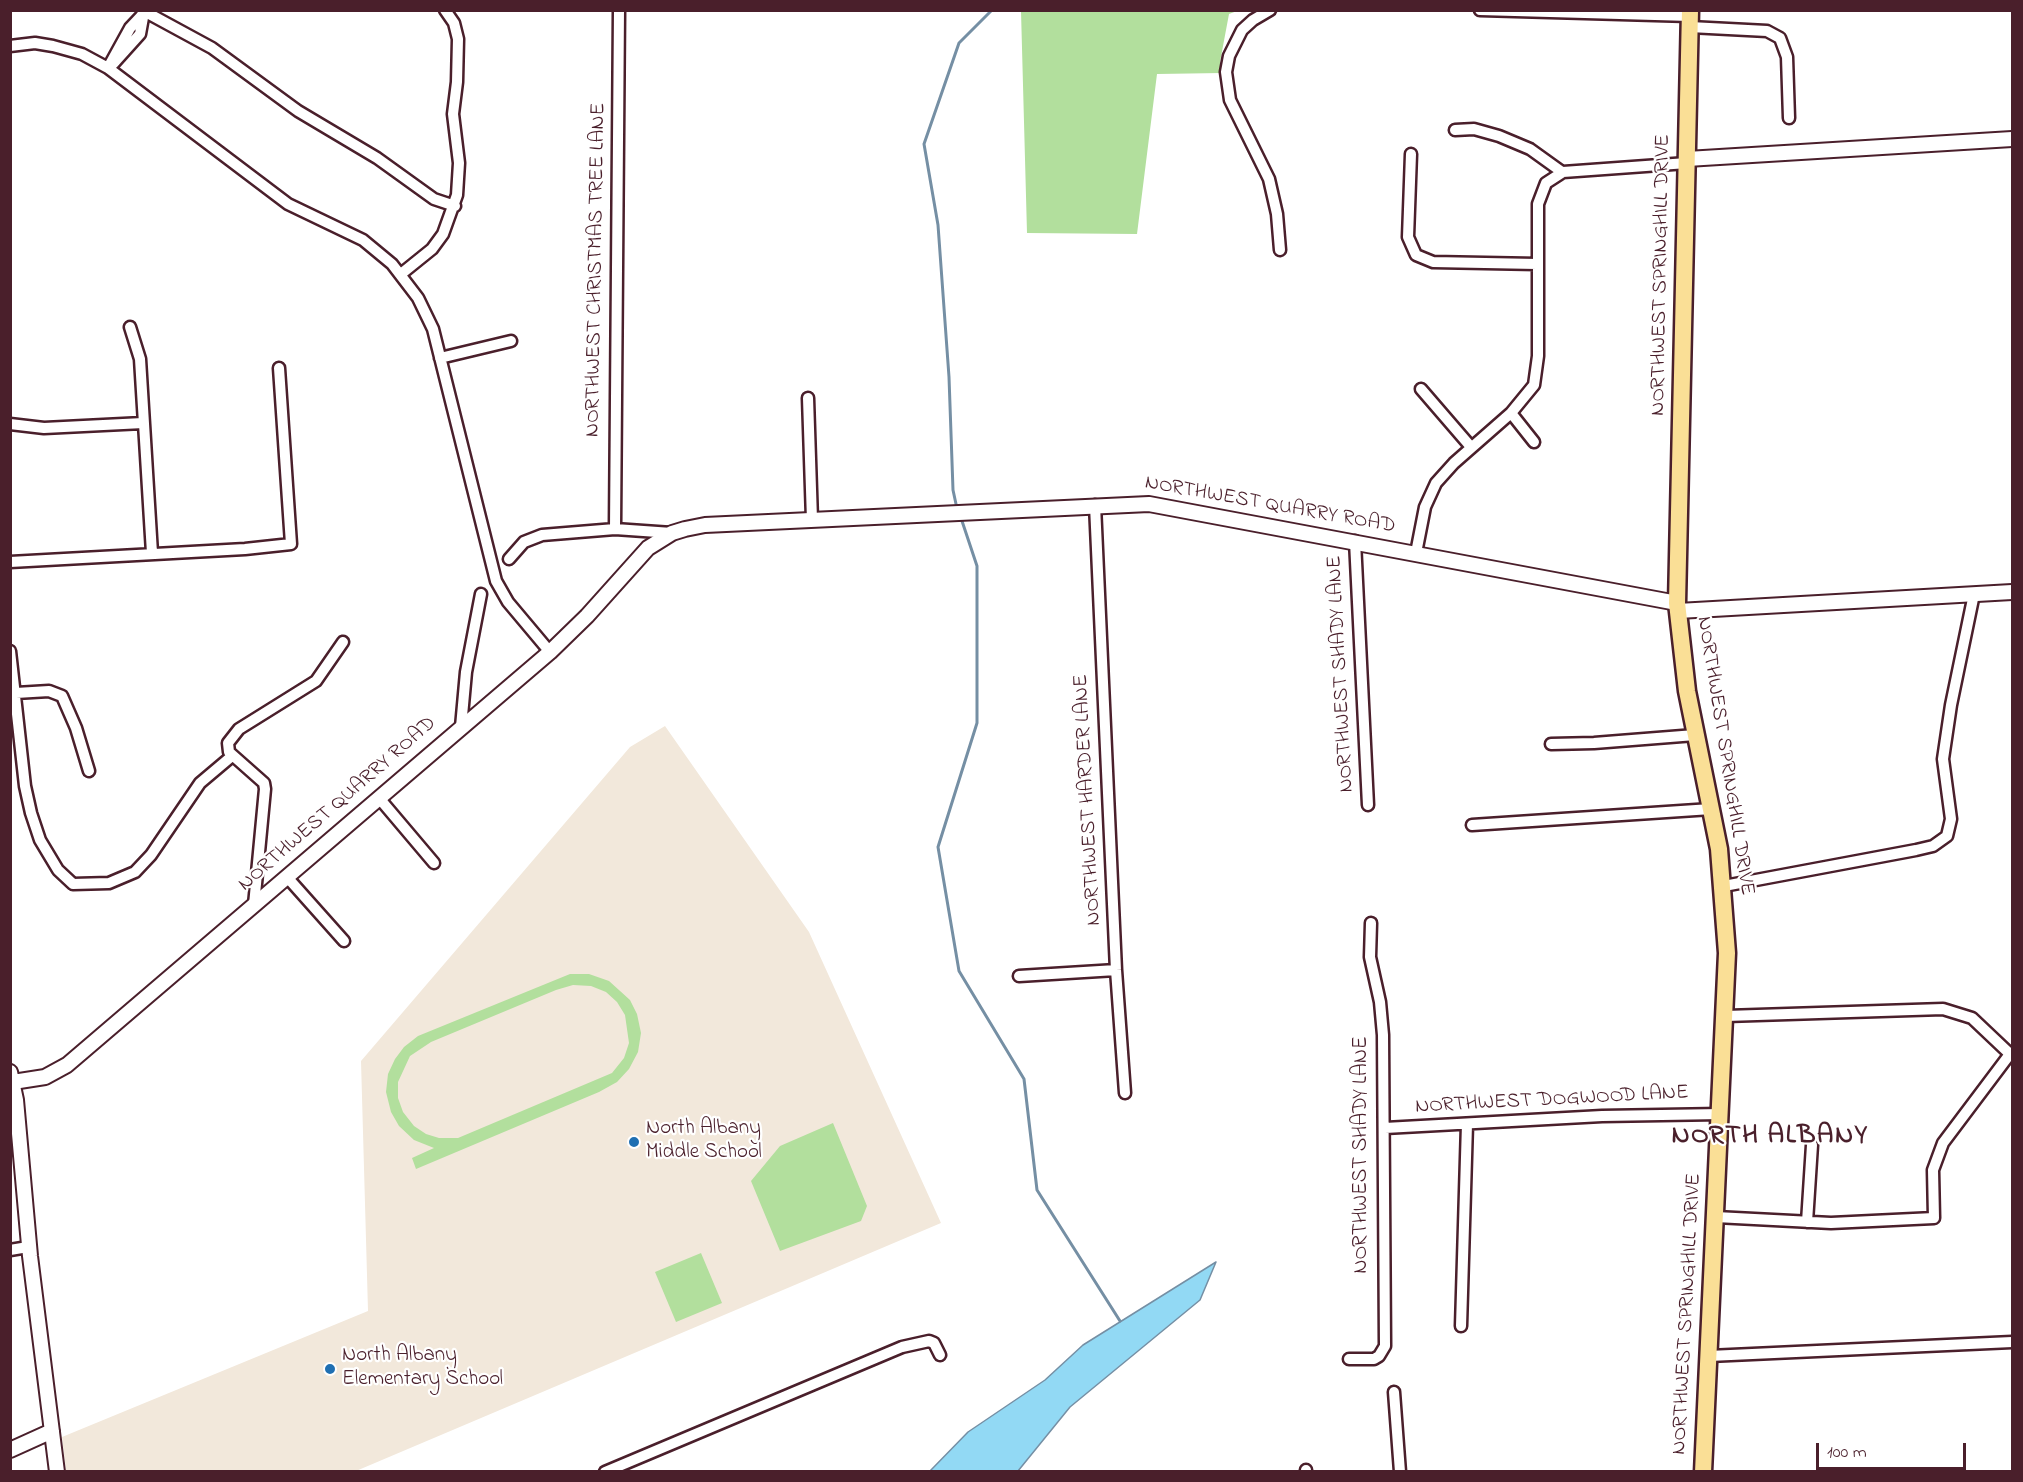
<!DOCTYPE html>
<style>
body{margin:0}
#map{position:relative;width:2023px;height:1482px;overflow:hidden;background:#fff;font-family:"Indie Flower",sans-serif}
canvas{display:block}
.frame{position:absolute;inset:0;border:12px solid #4a1f2b;pointer-events:none}
.scale{position:absolute;left:1816px;top:1443px;width:150px;height:27px;box-sizing:border-box;border:3px solid #4a1f2b;border-top:0;padding-left:8px;font-size:18px;line-height:21px;white-space:nowrap;color:#4a1f2b;-webkit-text-stroke:4px #fff;paint-order:stroke}
</style>
<div id="map">
<canvas width="2023" height="1482"></canvas>
<div class="frame"></div>
<div class="scale">100 m</div>
</div>
<script>
const g = document.querySelector('canvas').getContext('2d');
g.lineJoin = 'round';
function paint(path, color) { g.fillStyle = color; g.fill(path, 'evenodd'); }
const poly = rows => new Path2D(rows.map(r => 'M' + r).join(''));
function strokePath(path, color, width, dash) { g.strokeStyle = color; g.lineWidth = width; g.lineCap = dash ? 'butt' : 'round'; g.setLineDash(dash || []); g.stroke(path); }
function drawText(font, color, halo, rows, align = 'center') {
  g.font = font + ' "Indie Flower",sans-serif'; g.lineWidth = 4.5; g.setLineDash([]); g.textBaseline = 'middle'; g.strokeStyle = halo; g.fillStyle = color; for (const [text, x, y, turn = 0] of rows) {
    g.save(); g.translate(x, y); g.rotate((+turn || 0) * Math.PI / 180); g.textAlign = isNaN(turn) ? turn : align; if (halo) g.strokeText(text, 0, 0); g.fillText(text, 0, 0); g.restore();
  }
}
const built = poly([
 [665,726,809,932,941,1223,356,1471,66,1471,62,1437,368,1311,361,1061,630,747]
]);
const green = poly([
 [1021,11,1237,11,1229,14,1220,62,1222,73,1157,74,1137,234,1027,233],
 [570,974,589,974,609,981,630,1000,637,1014,641,1033,638,1052,629,1069,617,1082,599,1092,416,1169,412,1158,434,1148,414,1140,399,1126,391,1112,386,1092,388,1074,395,1059,404,1047,418,1036],
 [573,985,591,986,606,992,617,1002,625,1015,629,1043,624,1058,612,1073,458,1138,439,1138,426,1134,414,1126,403,1112,398,1098,398,1082,410,1056,431,1042,556,990],
 [833,1123,867,1206,861,1221,780,1251,751,1181,780,1146],
 [701,1253,722,1303,676,1322,655,1272]
]);
const water = poly([
 [1216,1262,1200,1300,1070,1407,1018,1471,930,1471,968,1432,1045,1380,1083,1345,1216,1262]
]);
const stream = poly([
 [956,504,953,490,949,377,938,225,924,144,959,43,992,10],
 [962,521,977,566,977,723,938,847,959,971,1024,1079,1037,1190,1120,1321]
]);
const street = poly([
 [142,10,212,48,298,111,377,158,434,199,455,206],
 [1270,10,1253,20,1242,30,1229,56,1226,72,1230,100,1269,179,1277,214,1280,250],
 [1480,10,1690,16],
 [1690,27,1767,31,1780,38,1787,57,1789,118],
 [10,46,35,43,53,46,82,54,108,68,288,204,363,240,392,264,418,298,433,329,496,581,508,602,550,652],
 [113,64,140,34,144,12],
 [108,68,130,28,147,10],
 [1455,130,1474,129,1499,136,1530,149,1562,172],
 [1411,154,1408,237,1416,255,1433,262,1537,264],
 [401,274,432,249,443,234,457,195,459,163,453,114,457,82,458,39,454,23,445,10],
 [130,327,140,359,152,553],
 [440,358,511,341],
 [1421,389,1471,447],
 [808,398,812,520],
 [1511,413,1534,442],
 [10,424,44,428,143,423],
 [1095,505,1116,970,1125,1093],
 [615,529,619,10],
 [1355,541,1368,805],
 [1416,553,1425,507,1436,483,1454,463,1511,413,1534,385,1538,356,1538,204,1546,183,1563,172,1687,163],
 [509,559,524,542,542,535,615,529,672,533],
 [10,562,245,549,291,544,279,368],
 [10,651,25,786,31,813,40,840,58,870,73,884,109,883,135,872,151,855,200,783,232,756],
 [16,693,49,691,62,696,76,728,89,771],
 [461,727,466,672,481,594],
 [1551,744,1594,743,1695,735],
 [379,798,434,863],
 [1472,825,1711,809],
 [287,877,344,941],
 [1724,886,1916,850,1933,846,1947,836,1951,819,1943,759,1951,705,1974,594],
 [254,905,265,789,264,783,229,752,228,743,239,729,316,681,343,642],
 [1019,976,1116,970],
 [1726,1016,1943,1009,1972,1018,2010,1054,2012,1053],
 [1385,1128,1602,1116,1721,1114],
 [1716,1217,1831,1223,1934,1218,1933,1170,1943,1143,2010,1054],
 [1807,1222,1812,1145],
 [10,1250,28,1247],
 [1461,1326,1467,1124],
 [1709,1356,2012,1342],
 [1349,1359,1374,1359,1379,1356,1385,1346,1383,1035,1380,1002,1370,957,1371,923],
 [1394,1392,1400,1472],
 [1306,1470,1306,1472],
 [605,1472,902,1347,929,1341,934,1343,940,1355]
]);
const secondary = poly([
 [1687,159,2012,139],
 [1678,611,2012,592],
 [10,1072,16,1100,30,1256,57,1472],
 [13,1082,45,1077,67,1065,550,652,587,616,648,548,672,533,685,529,705,525,1149,504,1677,603],
 [10,1450,52,1431]
]);
const primary = poly([
 [1690,10,1677,603,1687,691,1719,849,1727,953,1703,1472]
]);
const markers = [
 [634,1142,6,"#1f6fb2"],
 [330,1369,6,"#1f6fb2"]
];
const streetNames = [
 ["NORTHWEST CHRISTMAS TREE LANE",597,270,-89],
 ["NORTHWEST SPRINGHILL DRIVE",1662,275,-89],
 ["NORTHWEST QUARRY ROAD",1270,506,10],
 ["NORTHWEST SHADY LANE",1342,674,-93],
 ["NORTHWEST SPRINGHILL DRIVE",1724,756,81],
 ["NORTHWEST HARDER LANE",1089,800,-93],
 ["NORTHWEST QUARRY ROAD",338,805,-41],
 ["NORTHWEST DOGWOOD LANE",1552,1101,-3],
 ["NORTHWEST SHADY LANE",1363,1155,-90],
 ["NORTHWEST SPRINGHILL DRIVE",1688,1314,-87]
];
const poiNames = [
 ["North Albany",646,1130],
 ["Middle School",646,1154],
 ["North Albany",342,1357],
 ["Elementary School",342,1381]
];
const districtNames = [
 ["NORTH ALBANY",1770,1138]
];
paint(built, '#f2e8db');
paint(green, '#b2df9d');
paint(water, '#92d9f4');
strokePath(water, '#758fa4', 1.5);
strokePath(stream, '#758fa4', 3);
strokePath(street, '#4a1f2b', 15);
strokePath(secondary, '#4a1f2b', 18);
strokePath(primary, '#4a1f2b', 21);
strokePath(street, '#fff', 10);
strokePath(secondary, '#fff', 14);
strokePath(primary, '#fadf96', 16);
for (const [x, y, r, color] of markers) { const dot = new Path2D(); dot.arc(x, y, r, 0, 2 * Math.PI); g.fillStyle = color; g.fill(dot); strokePath(dot, '#fff', 2); }
drawText('21px', '#4a1f2b', '#fff', streetNames);
drawText('21px', '#4a1f2b', '#fff', poiNames, 'left');
g.letterSpacing = '1.5px';
drawText('bold 27px', '#4a1f2b', '#fff', districtNames);
g.letterSpacing = '0px';
</script>
